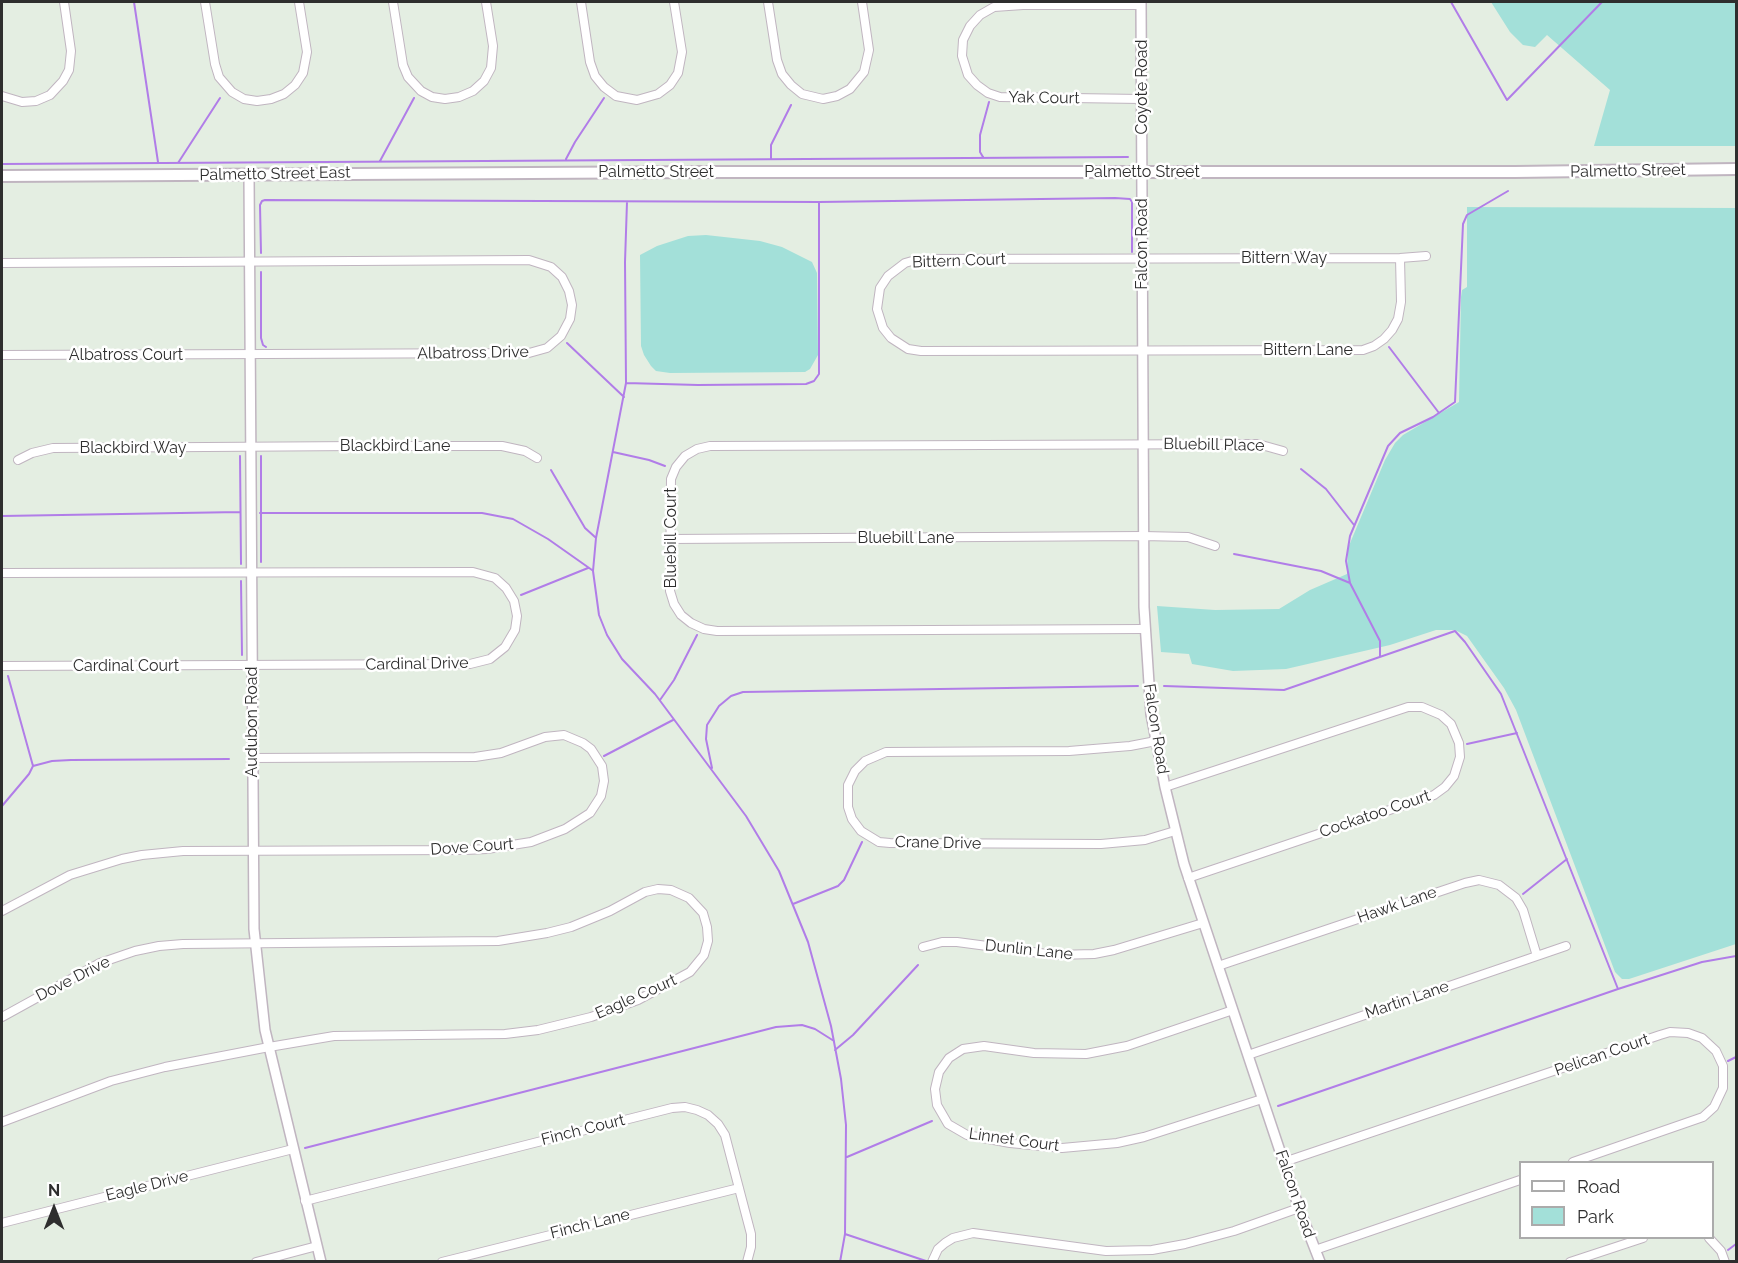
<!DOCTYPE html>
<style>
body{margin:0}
#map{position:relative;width:1738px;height:1263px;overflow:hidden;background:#e4eee2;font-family:Raleway,sans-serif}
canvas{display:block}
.frame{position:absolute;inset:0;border:3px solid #2e2e2e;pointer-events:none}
.legend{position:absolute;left:1519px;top:1161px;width:195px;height:78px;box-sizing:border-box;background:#fff;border:2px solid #ababab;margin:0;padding:8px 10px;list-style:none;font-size:18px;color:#2e2e2e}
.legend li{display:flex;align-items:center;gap:12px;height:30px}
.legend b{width:30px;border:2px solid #ababab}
.north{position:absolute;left:24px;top:1179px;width:60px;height:60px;-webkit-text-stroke:4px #fff;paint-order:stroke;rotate:0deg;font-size:16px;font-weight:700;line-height:24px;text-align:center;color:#2e2e2e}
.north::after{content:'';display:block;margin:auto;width:21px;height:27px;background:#2e2e2e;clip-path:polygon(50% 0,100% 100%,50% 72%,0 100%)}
</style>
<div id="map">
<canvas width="1738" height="1263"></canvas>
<div class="frame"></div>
<ul class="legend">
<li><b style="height:8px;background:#fff"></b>Road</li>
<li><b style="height:16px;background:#a3e0d9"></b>Park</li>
</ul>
<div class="north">N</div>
</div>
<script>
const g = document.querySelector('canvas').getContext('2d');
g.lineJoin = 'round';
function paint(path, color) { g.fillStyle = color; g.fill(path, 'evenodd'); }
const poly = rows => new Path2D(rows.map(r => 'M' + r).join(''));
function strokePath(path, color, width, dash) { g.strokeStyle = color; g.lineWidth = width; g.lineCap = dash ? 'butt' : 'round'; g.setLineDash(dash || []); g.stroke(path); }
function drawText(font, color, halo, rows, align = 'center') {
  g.font = font + ' Raleway,sans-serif'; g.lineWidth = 5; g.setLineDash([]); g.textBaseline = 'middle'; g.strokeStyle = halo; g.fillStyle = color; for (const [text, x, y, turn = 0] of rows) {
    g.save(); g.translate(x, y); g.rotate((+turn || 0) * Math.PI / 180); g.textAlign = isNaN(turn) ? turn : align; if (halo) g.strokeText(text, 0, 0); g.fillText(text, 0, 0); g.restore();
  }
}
const green = poly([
 [1491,2,1736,2,1736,146,1594,146,1610,90,1547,35,1535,47,1523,45,1510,32],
 [1467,207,1736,208,1736,944,1629,979,1622,979,1615,972,1516,710,1504,688,1467,636,1455,630,1436,630,1390,645,1286,669,1233,671,1192,664,1189,654,1161,652,1157,606,1215,610,1279,609,1310,590,1347,574,1348,548,1385,460,1395,443,1403,435,1459,402,1461,297,1462,290,1467,287],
 [706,235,760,241,782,247,812,262,817,273,818,355,810,369,805,372,670,373,656,371,651,366,644,355,641,346,640,255,657,246,688,236]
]);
const stream = poly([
 [134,2,158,162],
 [1451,2,1507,100,1602,2],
 [983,157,980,152,980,135,989,102],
 [566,159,575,142,604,98],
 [771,159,771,145,791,105],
 [380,161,414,98],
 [178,163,220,98],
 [2,164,1128,157],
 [627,202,625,262,626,383,596,538,593,571,599,615,607,635,622,659,655,694,746,816,779,871,808,942,831,1026,841,1079,846,1125,845,1234,840,1262],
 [261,253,260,205,262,201,265,200,819,202,1115,198,1130,199,1132,202,1132,252],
 [261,272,261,338,263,345,266,347],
 [567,343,624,397],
 [1389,347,1439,413],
 [626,383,698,385,806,384,814,381,819,374,819,202],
 [613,452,649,460,665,466],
 [240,456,241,564],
 [1301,469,1326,489,1354,525],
 [551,470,585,528,595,537],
 [260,513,482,513,513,519,548,539,592,570],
 [2,516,240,512],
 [1234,554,1321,571,1350,583],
 [261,562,261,456],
 [241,581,242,655],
 [521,595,588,568],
 [1380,657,1380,641,1350,583,1346,561,1350,536,1388,446,1400,433,1433,417,1455,402,1463,224,1467,215,1508,191],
 [1164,686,1284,690,1455,631,1465,642,1501,694,1618,989],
 [660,700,674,680,697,635],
 [1467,744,1517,733],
 [604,756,673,720],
 [33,766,52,761,71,760,229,759],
 [712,768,706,739,707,725,719,706,731,696,743,692,1138,686],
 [2,806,29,774,33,766,8,676],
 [1523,894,1567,859],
 [793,904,838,886,844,880,862,842],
 [835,1050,853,1035,918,965],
 [1728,1061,1736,1057],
 [1278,1106,1618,989,1702,962,1736,956],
 [305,1148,776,1027,802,1025,815,1029,834,1041],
 [847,1157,932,1121],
 [845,1234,926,1261],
 [1728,1250,1736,1244]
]);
const minor = poly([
 [205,2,215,64,219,77,232,92,244,99,257,101,271,99,284,94,295,85,303,73,307,52,299,2],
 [393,2,403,65,408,77,421,91,432,97,445,99,459,97,473,91,484,81,491,68,493,46,486,2],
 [581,2,590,62,595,76,604,87,616,96,637,100,658,94,670,85,678,73,682,52,674,2],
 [768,2,777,60,782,74,791,85,802,94,823,99,837,96,850,89,864,72,869,50,862,2],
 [1141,5,1023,5,994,7,980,15,970,26,963,40,962,56,968,75,977,85,988,93,1000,97,1142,99],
 [2,96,22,102,36,101,50,95,63,81,69,70,71,51,64,2],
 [1400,258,1401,302,1398,319,1392,330,1384,339,1374,346,1363,350,921,351,908,349,891,338,883,328,877,309,880,288,888,276,905,263,919,259,1400,258,1426,256],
 [2,263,529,260,551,267,562,277,569,291,572,305,570,319,561,336,547,348,529,353,2,355],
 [18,460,32,453,53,448,359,446,502,446,525,451,537,458],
 [670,539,1143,536,1188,537,1215,546],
 [2,573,473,572,495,578,506,588,514,601,517,616,515,630,505,647,490,659,470,664,2,666],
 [1144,629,717,631,704,629,691,623,681,615,674,604,670,591,671,479,676,467,685,456,697,449,710,446,1258,444,1283,451],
 [1156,741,1130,746,1069,751,886,752,865,761,855,771,848,785,848,807,852,819,861,831,879,842,890,843,1101,844,1145,840,1175,831],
 [1165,787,1408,707,1422,707,1441,715,1451,724,1459,743,1460,757,1454,776,1445,787,1434,795,1188,878],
 [2,911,70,875,122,859,142,855,183,851,465,850,487,849,531,842,565,829,590,813,601,796,604,781,602,766,591,749,583,743,564,735,545,737,501,753,475,757,252,758],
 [923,947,942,942,957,942,1055,955,1094,954,1114,950,1203,923],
 [1218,966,1465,883,1479,880,1499,885,1516,898,1523,910,1537,956],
 [1233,1010,1127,1046,1086,1054,1034,1053,984,1046,963,1049,949,1058,939,1072,935,1089,937,1105,948,1124,967,1135,1010,1143,1062,1148,1117,1143,1144,1137,1262,1099],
 [2,1017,100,963,135,951,159,946,183,944,498,941,547,933,571,927,610,911,645,892,658,889,671,890,689,898,703,913,707,927,708,941,704,955,690,972,638,1000,591,1017,538,1030,505,1034,334,1036,269,1047,165,1067,111,1081,2,1122],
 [1248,1055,1566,946],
 [1284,1162,1660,1035,1670,1032,1688,1033,1702,1038,1716,1051,1723,1066,1723,1088,1714,1107,1703,1117,1573,1162],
 [305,1201,672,1108,685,1107,697,1110,708,1115,718,1124,725,1135,751,1234,751,1247,747,1262],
 [2,1223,293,1149],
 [1709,1238,1721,1251,1725,1262],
 [1315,1250,1520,1180],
 [256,1262,317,1246],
 [442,1262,739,1188],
 [932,1262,938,1249,945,1243,953,1238,973,1233,1106,1251,1152,1250,1185,1244,1234,1231,1299,1208],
 [1570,1262,1643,1238]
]);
const tertiary = poly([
 [1141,2,1144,607,1151,714,1165,787,1184,864,1299,1208,1320,1262],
 [249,175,254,929,265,1030,321,1262]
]);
const secondary = poly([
 [2,176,707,172,1515,172,1736,169]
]);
const streetNames = [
 ["Coyote Road",1142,87,-90],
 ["Yak Court",1044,98,1],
 ["Palmetto Street",1628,171,-1],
 ["Palmetto Street",656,172],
 ["Palmetto Street",1142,172],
 ["Palmetto Street East",275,174,-1],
 ["Falcon Road",1142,244,-90],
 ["Bittern Way",1284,258],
 ["Bittern Court",959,261,-2],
 ["Bittern Lane",1308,350],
 ["Albatross Drive",473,353,-1],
 ["Albatross Court",126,355],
 ["Bluebill Place",1214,445,1],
 ["Blackbird Lane",395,446],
 ["Blackbird Way",133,448],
 ["Bluebill Court",671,538,-90],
 ["Bluebill Lane",906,538],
 ["Cardinal Drive",417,664,-1],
 ["Cardinal Court",126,666],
 ["Audubon Road",252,722,-90],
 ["Falcon Road",1156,729,81],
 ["Cockatoo Court",1375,814,-19],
 ["Crane Drive",938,843,1],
 ["Dove Court",472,847,-4],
 ["Hawk Lane",1397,905,-19],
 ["Dunlin Lane",1029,950,6],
 ["Dove Drive",73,979,-27],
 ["Eagle Court",636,997,-24],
 ["Martin Lane",1407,1000,-19],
 ["Pelican Court",1602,1055,-19],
 ["Finch Court",583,1130,-14],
 ["Linnet Court",1014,1140,8],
 ["Eagle Drive",147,1186,-14],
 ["Falcon Road",1295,1194,71],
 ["Finch Lane",590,1224,-14]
];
paint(green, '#a3e0d9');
strokePath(stream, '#b17de8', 2);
strokePath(minor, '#c0b5c0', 10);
strokePath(tertiary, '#c0b5c0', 12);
strokePath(secondary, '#c0b5c0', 14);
strokePath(minor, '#fff', 8);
strokePath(tertiary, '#fff', 9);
strokePath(secondary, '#fff', 10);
drawText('16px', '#2e2e2e', '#fff', streetNames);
</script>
